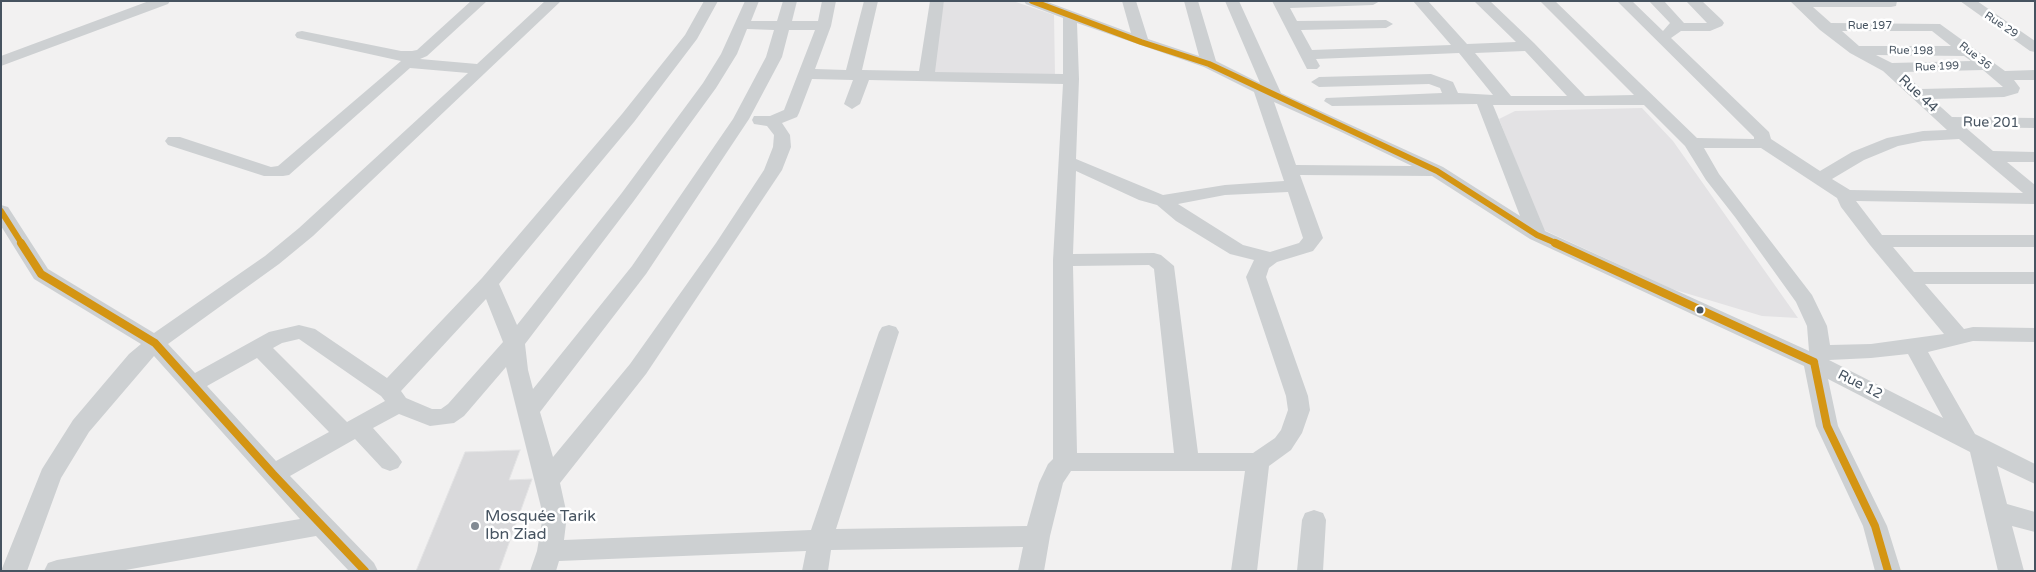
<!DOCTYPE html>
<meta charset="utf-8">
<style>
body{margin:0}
#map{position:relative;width:2036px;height:572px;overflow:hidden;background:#f2f1f1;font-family:"Varela Round",sans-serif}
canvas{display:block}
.frame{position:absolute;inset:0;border:2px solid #465360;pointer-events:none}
</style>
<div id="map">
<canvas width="2036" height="572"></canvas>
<div class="frame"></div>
</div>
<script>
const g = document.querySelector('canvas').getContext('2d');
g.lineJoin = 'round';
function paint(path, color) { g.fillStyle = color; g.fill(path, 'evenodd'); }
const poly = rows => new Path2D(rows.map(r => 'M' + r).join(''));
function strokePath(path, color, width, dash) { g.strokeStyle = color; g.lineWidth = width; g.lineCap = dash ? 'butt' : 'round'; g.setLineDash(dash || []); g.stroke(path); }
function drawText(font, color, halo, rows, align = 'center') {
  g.font = font + ' "Varela Round",sans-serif'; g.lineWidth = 5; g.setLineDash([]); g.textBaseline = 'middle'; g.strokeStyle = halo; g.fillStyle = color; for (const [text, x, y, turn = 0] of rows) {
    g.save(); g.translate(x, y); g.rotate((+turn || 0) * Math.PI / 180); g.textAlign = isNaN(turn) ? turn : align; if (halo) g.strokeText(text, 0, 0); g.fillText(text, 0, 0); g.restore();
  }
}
const education = poly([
 [944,1,1013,1,1054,15,1055,75,929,76],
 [1642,108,1673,141,1798,318,1762,316,1672,289,1542,229,1499,119,1515,111]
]);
const building = poly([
 [520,450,509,480,532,479,499,571,416,571,465,452,520,450]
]);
const minor = poly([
 [149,1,170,1,168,4,1,66,1,56,149,1],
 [471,1,487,1,427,56,420,59,477,64,545,1,561,1,313,236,279,264,168,344,195,373,269,332,299,325,315,329,387,378,482,278,622,114,685,35,704,1,718,1,697,39,634,122,499,284,517,325,621,194,703,83,721,54,745,1,759,1,751,21,777,21,783,1,797,1,792,21,818,21,822,1,836,1,831,26,815,69,846,70,864,1,878,1,862,70,919,71,930,1,944,1,935,72,1063,74,1063,18,1026,4,1024,1,1045,1,1131,33,1122,1,1136,1,1148,39,1199,56,1184,1,1198,1,1216,61,1260,83,1225,1,1239,1,1281,93,1443,167,1520,216,1477,104,1332,106,1324,101,1326,98,1442,93,1440,88,1429,84,1319,87,1311,82,1319,77,1431,74,1453,82,1458,93,1493,95,1459,53,1316,59,1320,66,1317,69,1307,69,1272,1,1380,1,1373,5,1290,8,1297,21,1386,20,1393,24,1386,28,1301,30,1312,50,1451,45,1413,1,1428,1,1467,44,1516,42,1474,1,1490,1,1534,43,1585,96,1634,95,1540,1,1555,1,1697,138,1754,139,1754,137,1617,1,1632,1,1663,31,1670,23,1649,1,1664,1,1684,23,1707,23,1686,1,1702,1,1722,20,1724,23,1722,26,1710,31,1681,31,1671,38,1769,132,1771,139,1820,171,1852,152,1887,138,1923,131,1947,130,1883,71,1850,53,1820,30,1790,1,1897,1,1896,6,1891,7,1813,7,1831,23,1940,24,2005,71,2035,70,2035,80,2014,80,2020,88,2018,93,2004,97,1932,99,1952,117,2035,118,2035,128,1965,127,1993,151,2035,152,2035,162,2007,162,2035,185,2035,204,1856,201,1882,235,2035,235,2035,247,1893,247,1914,272,2035,272,2035,284,1925,284,1964,329,1973,327,2035,328,2035,342,1973,341,1928,352,1975,434,2035,464,2035,484,1997,466,2007,504,2035,512,2035,532,2012,526,2024,571,1998,571,1970,452,1828,379,1838,426,1887,526,1901,571,1875,571,1863,526,1816,426,1804,366,1530,239,1432,176,1300,175,1323,238,1313,251,1277,262,1269,268,1266,277,1308,396,1310,410,1302,433,1291,450,1269,466,1257,571,1231,571,1245,471,1071,471,1063,483,1050,536,1044,571,1018,571,1023,547,831,550,828,571,802,571,806,551,559,561,556,571,530,571,537,551,543,515,506,367,464,416,454,423,430,426,399,414,373,428,398,456,402,462,398,468,390,471,382,468,355,439,290,476,374,563,378,571,349,571,316,536,120,571,44,571,48,563,57,560,300,519,154,356,89,432,61,478,27,571,1,571,42,469,73,420,129,354,141,344,34,279,1,226,1,205,8,207,48,269,154,333,265,256,299,228,468,73,410,68,289,175,283,176,264,176,168,145,165,141,168,137,180,137,271,167,278,166,401,61,297,38,295,35,297,32,302,31,401,51,412,51,417,50,471,1],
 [1077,23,1204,67,1254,92,1284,181,1225,185,1163,195,1076,159,1079,79,1077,23],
 [747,29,774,30,766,57,733,119,632,266,533,389,528,370,525,344,633,202,716,88,737,54,747,29],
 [789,30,815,30,784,110,770,116,754,116,752,120,754,124,767,126,774,135,773,147,764,170,716,243,630,364,553,457,540,412,646,274,749,119,782,57,789,30],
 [1842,31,1932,31,1951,46,1859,46,1842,31],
 [1525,51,1567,96,1511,96,1475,53,1525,51],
 [1876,55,1964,56,1971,61,1892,63,1876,55],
 [1983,70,2003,87,1921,89,1903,72,1983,70],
 [812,79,853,80,844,104,852,109,860,104,869,80,1063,84,1053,260,1053,459,1048,464,1039,483,1027,526,836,529,899,332,896,327,889,325,882,327,879,332,811,530,564,540,567,515,560,483,646,374,782,170,791,147,790,135,782,123,797,117,799,113,812,79],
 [1274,102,1339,131,1412,166,1296,165,1274,102],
 [1493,105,1644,105,1685,146,1706,180,1735,217,1796,302,1807,326,1809,351,1545,231,1493,105],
 [1959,139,2023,193,1850,190,1832,179,1864,160,1898,146,1923,141,1959,139],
 [1704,148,1761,148,1837,198,1841,207,1870,245,1944,334,1871,344,1830,345,1827,326,1812,295,1719,174,1704,148],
 [1076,171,1139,200,1157,205,1176,221,1230,254,1254,260,1246,277,1286,396,1288,410,1281,430,1275,438,1253,453,1198,453,1174,266,1161,255,1154,253,1073,254,1076,171],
 [1288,192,1303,238,1299,243,1270,252,1243,245,1178,204,1225,195,1288,192],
 [1149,265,1154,269,1174,453,1077,453,1073,266,1149,265],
 [486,299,503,342,448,404,441,409,432,409,406,398,401,391,486,299],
 [299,339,381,396,385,401,347,422,273,348,282,343,299,339],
 [1908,354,1943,418,1829,360,1871,358,1908,354],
 [257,358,329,432,276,461,207,386,257,358],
 [1960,1,1977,1,2035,41,2035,52,2030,51,1960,1],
 [1314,510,1323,513,1326,520,1323,571,1297,571,1302,520,1305,513,1314,510]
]);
const bus1Far1 = poly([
 [1032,1,1141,42,1209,64,1437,171,1537,235,1558,244],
 [1,211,22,244]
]);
const bus1 = poly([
 [21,243,41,274,155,343,273,474,365,571],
 [1555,243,1814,362],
 [1814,362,1827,426,1875,526,1888,571]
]);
const markers = [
 [1700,310,4.5,"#465360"],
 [475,526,5,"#828a93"]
];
const farStreetnames = [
 ["Rue 29",2001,25,34],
 ["Rue 197",1870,26],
 ["Rue 198",1911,51,1],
 ["Rue 36",1975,56,38],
 ["Rue 199",1937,67,-2]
];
const streetNames = [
 ["Rue 44",1918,94,43],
 ["Rue 201",1991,123,1],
 ["Rue 12",1860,385,27]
];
const nearPoinames = [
 ["Mosquée Tarik",485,517],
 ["Ibn Ziad",485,535]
];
paint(education, '#e3e2e4');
paint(building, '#d9d9db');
strokePath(building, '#e3e3e4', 1);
paint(minor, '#cdd0d2');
strokePath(bus1Far1, '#d49513', 6);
strokePath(bus1, '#d49513', 8);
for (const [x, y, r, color] of markers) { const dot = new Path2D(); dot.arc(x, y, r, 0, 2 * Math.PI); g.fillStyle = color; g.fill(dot); strokePath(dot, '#fff', 2); }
drawText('11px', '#465360', '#fff', farStreetnames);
drawText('14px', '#465360', '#fff', streetNames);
drawText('16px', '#465360', '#fff', nearPoinames, 'left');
</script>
